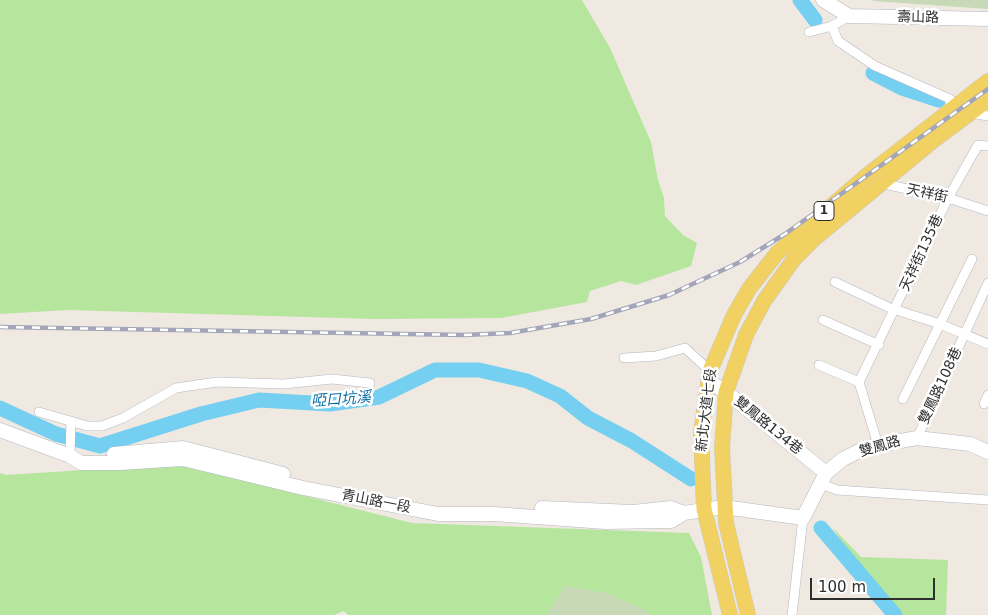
<!DOCTYPE html>
<meta charset="utf-8">
<style>
body{margin:0}
#map{position:relative;width:988px;height:615px;overflow:hidden;background:#efe9e1;font-family:"DejaVu Sans",sans-serif}
canvas{display:block}
.scale{position:absolute;left:810px;top:578px;width:125px;height:22px;box-sizing:border-box;border:2px solid #2e2e2e;border-top:0;padding-left:6px;font-size:15px;line-height:18px;white-space:nowrap;color:#2e2e2e;-webkit-text-stroke:4px #fff;paint-order:stroke}
</style>
<div id="map">
<canvas width="988" height="615"></canvas>
<div class="scale">100 m</div>
</div>
<script>
const g = document.querySelector('canvas').getContext('2d');
g.lineJoin = 'round';
function paint(path, color) { g.fillStyle = color; g.fill(path, 'evenodd'); }
const poly = rows => new Path2D(rows.map(r => 'M' + r).join(''));
function strokePath(path, color, width, dash) { g.strokeStyle = color; g.lineWidth = width; g.lineCap = dash ? 'butt' : 'round'; g.setLineDash(dash || []); g.stroke(path); }
function drawText(font, color, halo, rows, align = 'center') {
  g.font = font + ' "DejaVu Sans","Noto Sans TC",sans-serif'; g.lineWidth = 5; g.setLineDash([]); g.textBaseline = 'middle'; g.strokeStyle = halo; g.fillStyle = color; for (const [text, x, y, turn = 0] of rows) {
    g.save(); g.translate(x, y); g.rotate((+turn || 0) * Math.PI / 180); g.textAlign = isNaN(turn) ? turn : align; if (halo) g.strokeText(text, 0, 0); g.fillText(text, 0, 0); g.restore();
  }
}
const green = poly([
 [0,0,582,0,610,48,651,142,658,180,664,198,665,216,683,235,697,243,691,266,636,285,621,281,590,291,587,302,501,318,375,319,68,310,0,314],
 [178,464,412,523,689,533,701,557,712,615,348,615,344,611,334,615,0,615,0,473,6,475],
 [833,528,861,557,948,560,946,615,903,615,852,560]
]);
const cemetery = poly([
 [872,0,988,0,988,9,873,1],
 [565,586,606,593,642,608,652,615,547,615]
]);
const river = poly([
 [800,0,815,20],
 [873,73,902,88,939,100],
 [0,408,56,434,100,446,201,414,259,400,330,404,379,397,435,370,479,370,527,381,560,396,588,418,632,441,691,479],
 [821,528,895,615]
]);
const street = poly([
 [832,26,838,41,875,66,950,99,950,110],
 [809,32,832,26,849,16],
 [970,113,988,116],
 [880,183,948,198,988,211],
 [835,282,890,308,940,324,988,344],
 [823,320,879,345],
 [624,358,656,356,685,348,710,371],
 [819,365,859,382],
 [903,399,972,259],
 [984,404,988,395],
 [39,412,87,426,102,426,123,418,176,388,217,382,284,384,332,379,370,383],
 [917,438,988,283],
 [878,445,859,382,948,198,978,145,988,146],
 [70,456,71,421],
 [819,483,837,490,988,500],
 [792,615,803,518]
]);
const secondary = poly([
 [823,0,849,16,988,19],
 [708,381,726,392,826,473],
 [0,430,70,456,81,463,120,463,183,459,303,488,438,514,494,514,605,522,671,521,684,513,724,507,803,518,826,473,843,459,859,451,878,445,917,438,970,444,988,452],
 [114,454,183,448,283,474],
 [542,508,633,512,671,508,684,513]
]);
const primary = poly([
 [730,615,704,509,701,433,710,371,734,315,749,289,777,253,866,176,988,81],
 [748,615,726,523,722,448,726,392,746,335,764,301,794,259,814,239,934,140,988,100]
]);
const rail = poly([
 [0,327,464,335,510,333,591,319,669,295,740,262,785,234,988,89]
]);
const shields = [
 [824,211,20]
];
const shieldNames = [
 ["1",824,211]
];
const streetNames = [
 ["壽山路",918,18,1],
 ["天祥街",927,194,12],
 ["天祥街135巷",922,253,-65],
 ["雙鳳路108巷",941,386,-65],
 ["新北大道七段",707,410,-83],
 ["雙鳳路134巷",768,426,39],
 ["雙鳳路",880,447,-16],
 ["青山路一段",376,502,11]
];
const waterNames = [
 ["啞口坑溪",341,400,-4]
];
paint(green, '#b6e59e');
paint(cemetery, '#c8d9b8');
strokePath(river, '#75cff0', 15);
strokePath(street, '#b4b7c1', 10);
strokePath(secondary, '#b4b7c1', 15);
strokePath(primary, '#c9c9c9', 16);
strokePath(street, '#fff', 9);
strokePath(secondary, '#fff', 14);
strokePath(primary, '#f2d163', 15);
strokePath(rail, '#a3a6b8', 4.5);
strokePath(rail, '#fff', 2.5, [8]);
for (const [x, y, w] of shields) { const box = new Path2D(); box.roundRect(x - w / 2, y - 9.5, w, 19, 4); g.fillStyle = '#fff'; g.fill(box); strokePath(box, '#2e2e2e', 1); }
drawText('bold 12px', '#2e2e2e', null, shieldNames);
drawText('14px', '#2e2e2e', '#fff', streetNames);
drawText('italic 15px', '#0d6fa3', '#fff', waterNames);
</script>
